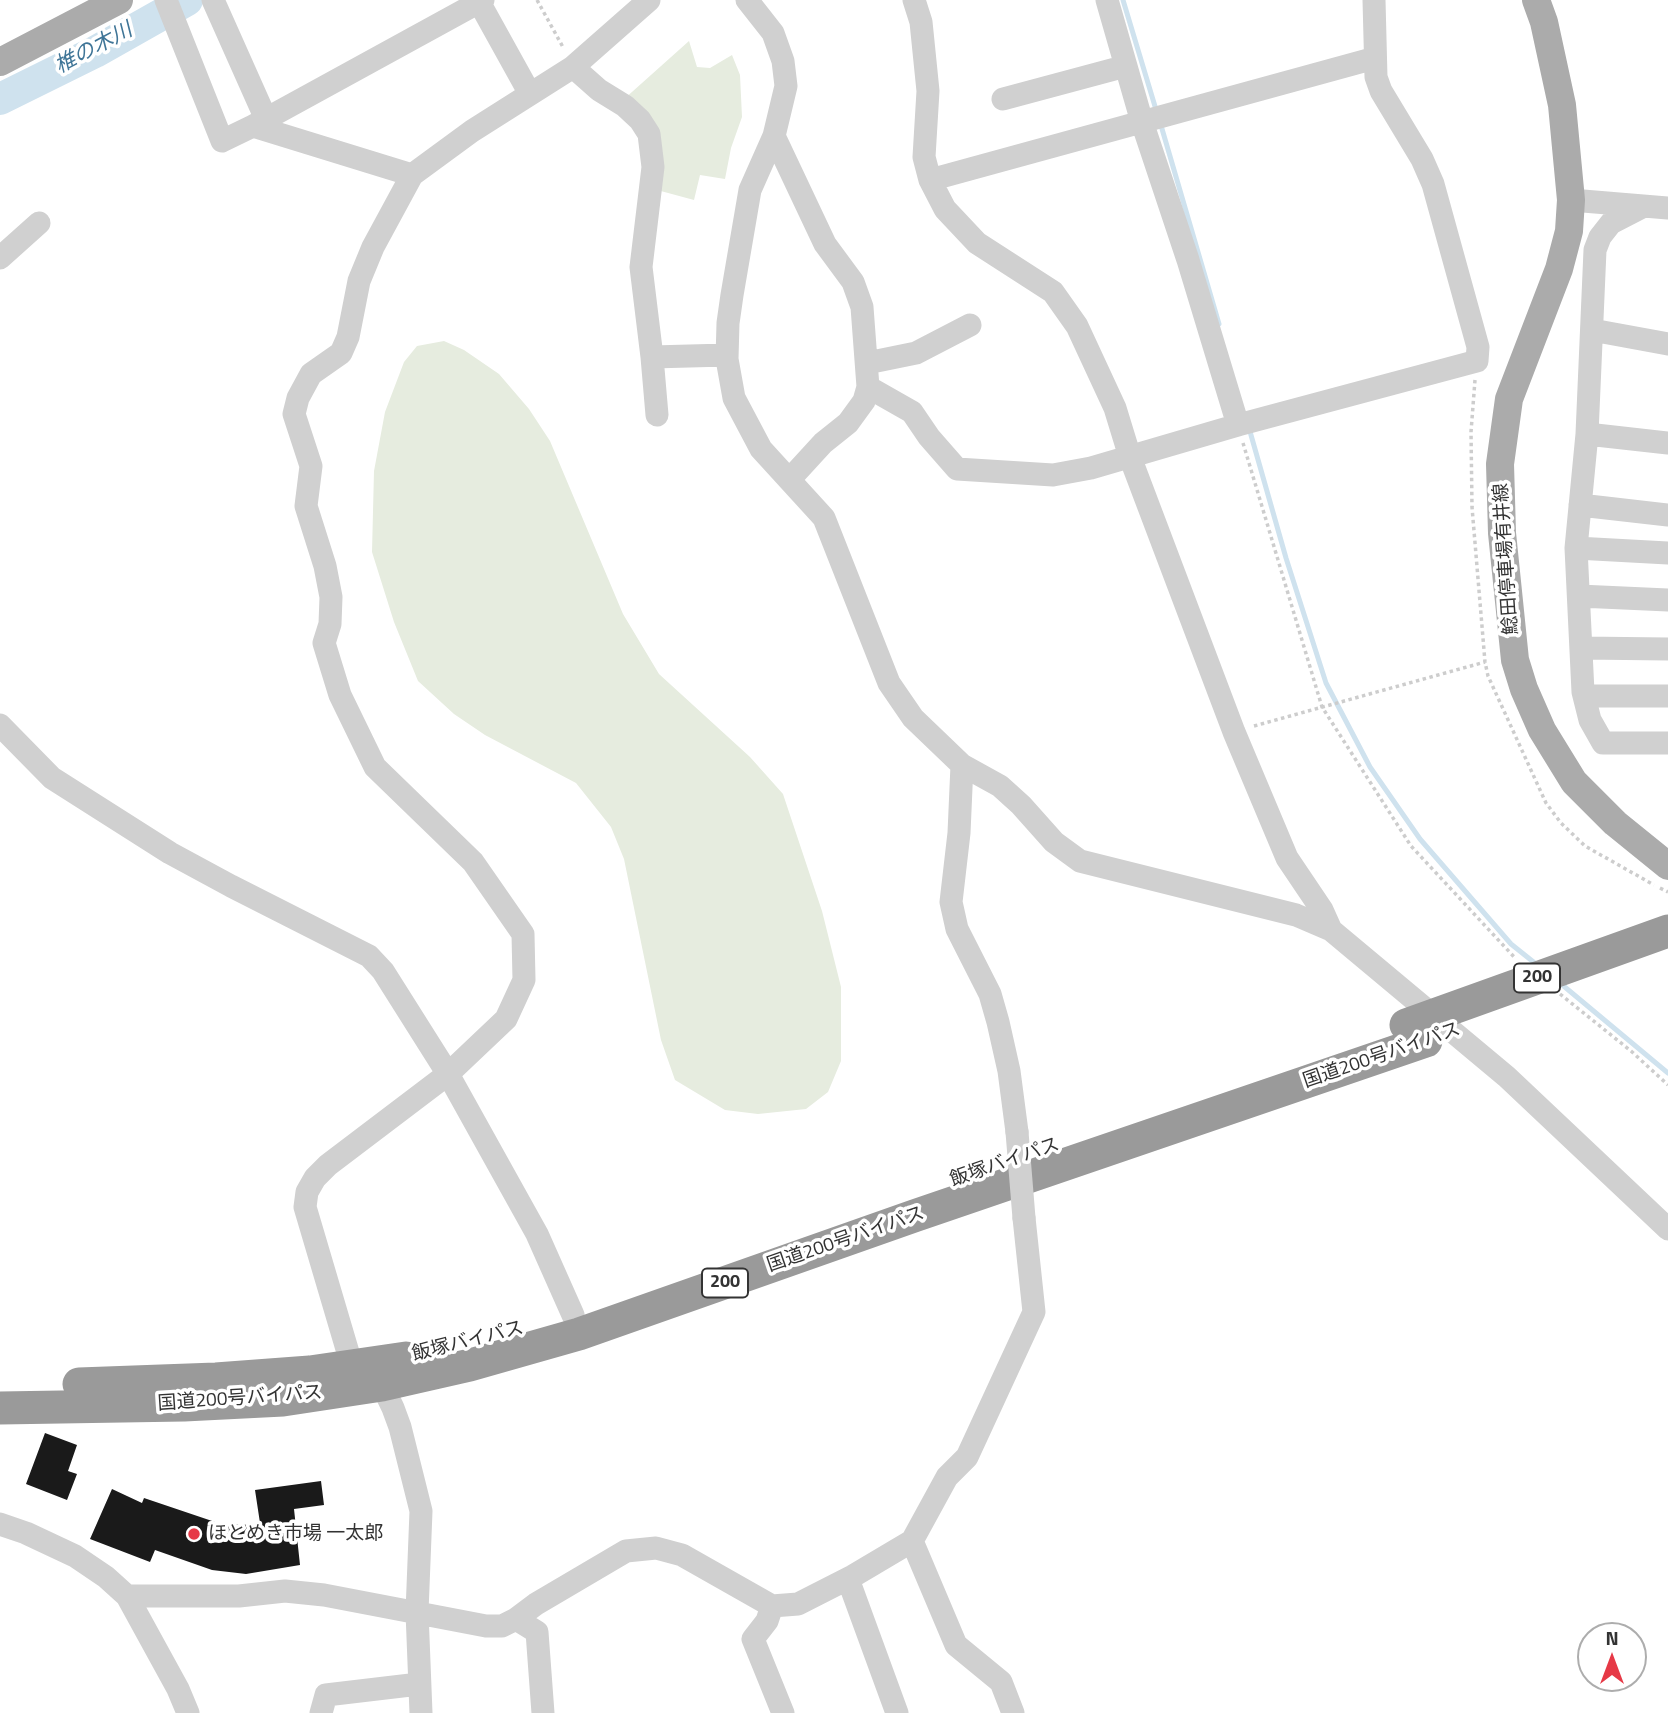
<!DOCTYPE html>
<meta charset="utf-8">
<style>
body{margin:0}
#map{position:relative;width:1668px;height:1713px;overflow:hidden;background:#fff;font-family:"Titillium Web",sans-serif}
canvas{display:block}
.north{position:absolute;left:1577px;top:1622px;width:70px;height:70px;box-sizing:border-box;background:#fff;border:2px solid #adadad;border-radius:50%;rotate:0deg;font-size:19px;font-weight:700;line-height:28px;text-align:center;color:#333}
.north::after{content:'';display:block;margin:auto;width:24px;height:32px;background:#e63946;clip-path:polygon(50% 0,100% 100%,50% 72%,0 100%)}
</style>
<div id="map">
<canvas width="1668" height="1713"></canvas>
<div class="north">N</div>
</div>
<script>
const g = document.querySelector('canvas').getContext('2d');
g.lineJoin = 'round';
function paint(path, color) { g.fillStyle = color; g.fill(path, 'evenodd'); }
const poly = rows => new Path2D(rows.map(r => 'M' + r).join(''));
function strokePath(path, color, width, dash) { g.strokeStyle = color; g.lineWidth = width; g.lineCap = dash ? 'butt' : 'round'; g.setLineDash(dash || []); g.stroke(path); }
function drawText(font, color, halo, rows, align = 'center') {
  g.font = font + ' "Titillium Web","Noto Sans JP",sans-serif'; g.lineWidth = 7; g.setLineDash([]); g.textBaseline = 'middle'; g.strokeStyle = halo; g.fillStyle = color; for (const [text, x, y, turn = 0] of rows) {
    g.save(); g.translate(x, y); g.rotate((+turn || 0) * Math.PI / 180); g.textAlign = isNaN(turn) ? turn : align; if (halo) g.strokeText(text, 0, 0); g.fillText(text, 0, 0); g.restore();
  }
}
const green = poly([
 [689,41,697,67,710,68,732,55,740,75,742,117,731,148,725,179,700,175,694,200,657,190,658,160,623,100],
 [444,341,464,350,499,374,529,409,550,441,623,614,659,674,750,757,783,794,822,911,841,987,841,1061,828,1092,806,1109,758,1114,725,1110,675,1080,661,1040,624,859,611,827,576,783,485,735,454,714,418,681,394,622,372,552,374,471,385,412,404,362,417,346]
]);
const stream = poly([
 [1123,0,1157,113],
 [1160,122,1219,324],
 [1249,428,1286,558,1326,683,1370,767,1420,839,1511,944,1536,964],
 [1560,983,1668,1073]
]);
const river = poly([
 [0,99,95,52,187,0]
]);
const building = poly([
 [45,1433,77,1445,68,1471,77,1474,67,1500,26,1484],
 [321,1481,324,1505,294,1509,300,1565,246,1574,212,1570,155,1550,150,1562,90,1539,112,1489,142,1503,144,1498,221,1524,243,1525,260,1523,255,1490]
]);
const path = poly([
 [537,0,564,49],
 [1475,380,1471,432,1472,507,1485,662,1488,676,1546,803,1561,823,1585,846,1654,885],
 [1243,443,1322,707,1411,846,1516,959],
 [1254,726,1485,662],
 [1660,888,1668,892],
 [1560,994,1631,1051,1668,1085]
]);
const minor = poly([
 [166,0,222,141,253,126,412,175],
 [213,0,266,119],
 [747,0,773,33,783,61,786,86,774,136,750,190,732,295,728,323,727,359,734,398,761,449,824,518,889,683,913,718,962,765,1000,786,1021,805,1054,842,1080,861,1296,915,1331,930,1507,1077,1668,1229],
 [914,0,921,22,928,91,924,157,930,180,945,209,977,243,1053,292,1077,326,1115,408,1130,457,1234,732,1287,858,1322,910,1331,930],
 [1107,0,1142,122,1188,260,1238,425],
 [479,2,530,94],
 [573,67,599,90,625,106,640,120,649,134,653,167,641,267,652,357,727,355],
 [1003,99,1126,66],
 [253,126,483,0],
 [774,136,825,244,853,282,862,307,868,387,912,412,929,437,957,469,1053,475,1091,468,1238,425,1477,361,1478,347,1433,184,1422,159,1381,91,1376,77,1374,0],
 [930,180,1375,58],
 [1571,200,1668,208],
 [1644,206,1611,223,1600,237,1595,250,1587,434,1576,548,1583,692,1590,720,1603,743,1668,743],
 [0,258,39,223],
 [1592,330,1668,344],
 [652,357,657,415],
 [867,363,916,353,970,325],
 [1587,434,1668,443],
 [790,479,823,443,848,423,864,401,868,387],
 [1580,505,1668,515],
 [1576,548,1668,553],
 [1579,596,1668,600],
 [1582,648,1668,649],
 [1584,696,1668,696],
 [0,725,52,778,170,853,231,886,369,956,383,971,448,1074,537,1234,573,1315],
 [962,765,959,833,951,902,957,929,990,994,998,1022,1009,1071,1017,1132],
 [0,1524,26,1533,75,1556,106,1577,127,1596,178,1689,188,1713],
 [912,1541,956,1645,1001,1682,1013,1713],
 [848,1579,897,1713],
 [127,1596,239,1596,285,1591,324,1595,486,1626,502,1626,516,1619,536,1604,626,1551,656,1548,682,1555,772,1606,798,1604,853,1576,912,1541,947,1477,967,1457,1034,1312,1024,1218],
 [772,1606,767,1621,753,1639,783,1713],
 [516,1619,537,1632,543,1713],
 [321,1713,326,1695,419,1684],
 [421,1713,417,1612,421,1511,400,1427,393,1408,382,1385,352,1366,305,1207,307,1192,315,1178,328,1165,448,1074,506,1019,524,980,523,934,473,862,375,767,340,695,324,643,330,624,331,597,325,566,306,506,311,466,294,414,298,398,311,374,341,353,348,337,359,281,373,247,412,175,472,131,573,67,649,0]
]);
const major = poly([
 [1536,0,1544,22,1562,105,1571,200,1569,231,1559,269,1509,399,1500,464,1502,533,1515,660,1524,689,1542,730,1574,782,1615,823,1668,866],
 [0,62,119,0]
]);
const highway = poly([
 [79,1384,216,1379,310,1372,406,1358],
 [0,1408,184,1405,283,1400,382,1385,470,1365,579,1334,914,1216,1426,1041]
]);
const minorBridge = poly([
 [1017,1132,1024,1218]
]);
const highwayBridge = poly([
 [1406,1025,1668,931]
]);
const markers = [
 [194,1534,7,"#e63946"]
];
const shields = [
 [1537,978,46],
 [725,1283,46]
];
const shieldNames = [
 ["200",1537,978],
 ["200",725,1283]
];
const streetNames = [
 ["鯰田停車場有井線",1507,559,-94],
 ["国道200号バイパス",1382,1056,-19],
 ["飯塚バイパス",1005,1163,-19],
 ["国道200号バイパス",846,1240,-19],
 ["飯塚バイパス",468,1342,-14],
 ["国道200号バイパス",240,1399,-4]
];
const poiNames = [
 ["ほとめき市場 一太郎",208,1534]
];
const waterNames = [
 ["椎の木川",94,49,-28]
];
paint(green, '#e6ecdf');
strokePath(stream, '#cfe2ee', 5);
strokePath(river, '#cfe2ee', 32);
paint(building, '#1a1a1a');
strokePath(path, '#cdcdcd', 3.5, [3.5, 3.5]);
strokePath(minor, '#d0d0d0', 23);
strokePath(major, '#ababab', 28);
strokePath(highway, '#9a9a9a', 33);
strokePath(minorBridge, '#d0d0d0', 23);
strokePath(highwayBridge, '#9a9a9a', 33);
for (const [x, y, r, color] of markers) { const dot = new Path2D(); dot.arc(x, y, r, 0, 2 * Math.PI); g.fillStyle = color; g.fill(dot); strokePath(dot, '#fff', 2.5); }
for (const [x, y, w] of shields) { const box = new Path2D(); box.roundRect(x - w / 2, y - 14.5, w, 29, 5); g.fillStyle = '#fff'; g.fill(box); strokePath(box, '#333', 2); }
drawText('bold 18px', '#333', null, shieldNames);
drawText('19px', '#333', '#fff', streetNames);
drawText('19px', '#333', '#fff', poiNames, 'left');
drawText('italic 21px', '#3f7597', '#fff', waterNames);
</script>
